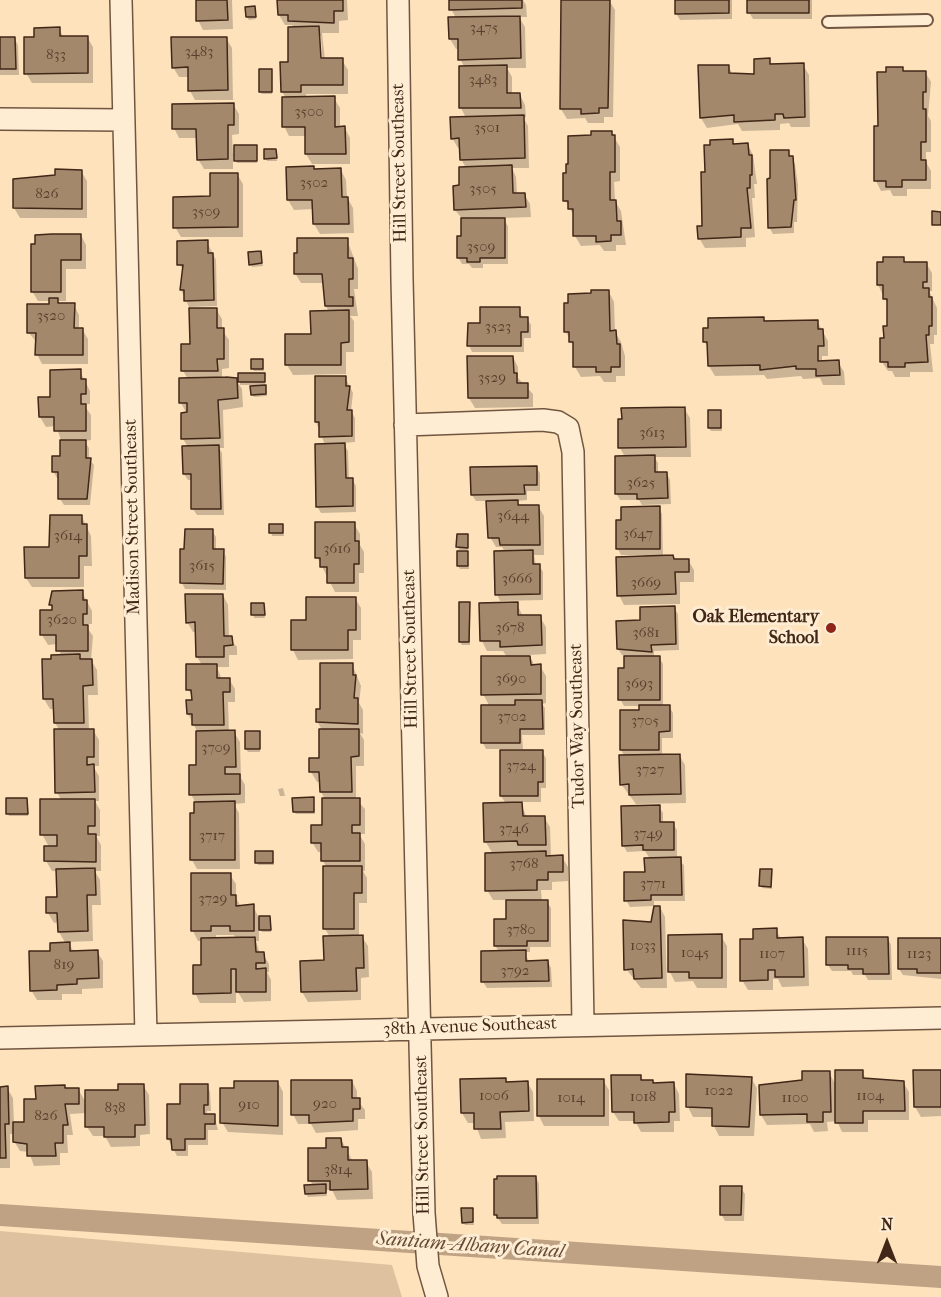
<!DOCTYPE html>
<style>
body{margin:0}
#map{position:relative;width:941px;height:1297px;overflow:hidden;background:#fee2bb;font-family:"IM FELL French Canon",serif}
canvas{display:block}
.north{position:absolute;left:857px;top:1213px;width:60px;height:60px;-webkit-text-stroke:4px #feecd3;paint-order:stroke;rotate:0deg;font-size:16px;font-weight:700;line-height:24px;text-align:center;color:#412717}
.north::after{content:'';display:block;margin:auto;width:21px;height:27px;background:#412717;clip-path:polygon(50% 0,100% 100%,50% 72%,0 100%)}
</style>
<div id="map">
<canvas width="941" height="1297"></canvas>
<div class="north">N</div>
</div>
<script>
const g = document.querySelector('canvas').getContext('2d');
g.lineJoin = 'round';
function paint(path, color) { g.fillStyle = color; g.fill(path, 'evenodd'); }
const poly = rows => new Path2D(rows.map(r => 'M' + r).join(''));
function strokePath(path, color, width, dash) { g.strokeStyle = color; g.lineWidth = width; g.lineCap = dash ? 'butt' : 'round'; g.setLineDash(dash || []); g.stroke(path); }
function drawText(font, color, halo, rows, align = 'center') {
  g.font = font + ' "IM FELL French Canon",serif'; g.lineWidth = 6; g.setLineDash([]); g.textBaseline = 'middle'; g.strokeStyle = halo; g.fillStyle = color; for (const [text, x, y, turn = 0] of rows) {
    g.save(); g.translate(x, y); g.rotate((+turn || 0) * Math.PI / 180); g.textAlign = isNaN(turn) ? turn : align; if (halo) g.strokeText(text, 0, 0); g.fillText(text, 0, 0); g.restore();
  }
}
const green = poly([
 [0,1231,392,1265,402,1297,0,1297]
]);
const shadow = poly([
 [197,0,232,0,233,29,203,30,198,20],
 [279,0,347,0,348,20,339,21,339,33,322,33,325,60,342,60,348,70,348,94,306,94,306,98,334,98,340,108,340,128,345,128,350,138,350,164,312,164,306,154,306,136,289,136,284,126,286,98,282,92,294,28,292,25,285,25,279,15],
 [318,36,321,36,323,66,320,66],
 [451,0,523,0,526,5,527,17,519,17,525,27,526,68,507,68,512,77,512,95,520,95,525,105,526,117,523,117,528,126,529,168,512,168,516,177,517,195,524,194,530,204,531,217,503,218,508,226,508,264,483,264,483,268,472,268,469,264,462,264,458,257,463,238,463,220,455,210,466,168,461,159,461,148,458,148,452,138,466,118,461,108,460,68,465,68,460,59,460,48,456,49,450,39,456,18,451,9],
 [585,0,609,0,615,10,613,117,604,117,604,123,588,123,585,118,567,119,561,109],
 [676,0,732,0,732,19,680,20,676,13],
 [749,0,812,0,812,19,753,19,749,12],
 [254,8,256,19,249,20,247,17],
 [59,29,64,38,87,37,93,47,93,83,32,83,26,73,36,38],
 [14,38,18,45,19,75,0,75,0,39],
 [226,38,232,48,233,100,195,100,190,91,190,77,179,77,173,67],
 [769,60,772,65,803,65,809,75,810,127,791,127,789,123,780,124,780,130,742,131,738,124,707,128,701,118,728,66,733,74,756,75],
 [902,69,905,73,925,72,931,82,928,116,931,121,931,152,926,152,926,162,931,171,931,189,907,189,907,196,893,196,890,190,881,191,876,181,880,127],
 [271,71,272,94,262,94,260,92],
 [233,104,239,114,239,134,232,135,233,154,256,146,257,163,237,163,233,155,233,169,204,169,198,159,198,138,179,138,174,128],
 [611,132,620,147,620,181,614,182,615,201,621,211,626,245,616,245,616,251,604,251,600,245,581,246,575,236,575,218,565,200,567,175,593,137],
 [732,141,734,145,748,145,753,155,757,184,754,184,755,198,752,198,755,237,746,238,746,247,705,248,699,238,704,227,707,174],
 [275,150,277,161,267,161,266,159],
 [788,152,795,164,798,185,797,222,794,222,794,233,773,234,769,227,772,180],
 [314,170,341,170,346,180,347,197,353,208,354,233,320,234,314,224,314,209,294,210,288,200],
 [81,171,87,181,87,218,20,218,14,208,56,177],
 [237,174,243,184,243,237,181,237,175,227],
 [81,235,86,245,86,269,66,269,66,301,58,301,60,305,74,305,79,315,79,329,82,329,88,339,88,364,42,364,37,354,37,343,29,333,50,306,50,301,38,301,32,291],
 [347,240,358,269,358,289,354,289,358,316,350,316,354,321,354,352,346,352,346,374,293,375,287,365,329,312,326,306,324,283,301,283,295,273],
 [207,242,216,260,217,306,189,307,181,290,184,271,179,264],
 [260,253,263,266,252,267,251,264],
 [903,258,906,263,926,263,932,273,932,291,929,291,937,308,937,335,934,335,934,344,930,344,933,372,910,372,910,377,895,377,892,371,888,371,882,362,889,328,888,305,878,285],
 [609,292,614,302,615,332,621,342,625,356,625,376,616,376,616,382,604,382,600,376,581,377,575,367,575,349,566,332],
 [216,309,222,319,222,330,229,340,229,368,222,369,222,379,236,380,242,389,243,407,223,410,224,448,219,448,222,453,224,515,197,515,193,509,192,480,188,480,184,474,188,447,183,439,187,414,181,403,188,379,183,371,182,346,191,346],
 [519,309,523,319,527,319,531,325,531,338,524,338,524,352,472,352,469,345,481,324],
 [709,319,817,321,828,341,828,356,822,356,822,362,838,362,844,372,845,385,823,385,820,378,803,379,801,376,767,379,764,375,715,376,709,366,709,349,704,341,709,329],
 [513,357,518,367,518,378,533,394,533,407,475,408,469,398],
 [262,361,264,371,254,371,252,368],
 [80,371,90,391,90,404,86,404,86,408,91,415,91,440,84,441,89,448,89,459,94,465,90,505,64,505,60,499,60,478,57,478,53,471,61,458,61,440,56,426,46,427,40,417,51,398],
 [240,375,264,375,267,396,254,397,252,394,261,385,240,385],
 [345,377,353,393,351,411,355,418,355,442,343,443,348,451,349,479,352,479,356,486,356,512,321,513,317,506,325,445,316,422],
 [684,408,690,418,691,457,654,457,658,463,658,474,667,474,670,480,671,504,642,505,639,500,620,500,616,493,625,457,620,448],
 [720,412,722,431,711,431,709,428],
 [536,467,540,473,540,491,527,491,527,500,517,501,520,506,538,506,544,516,544,555,534,555,536,565,539,565,543,572,543,600,500,601,497,594,505,552,502,547,496,547,490,537,487,501,476,501,472,495,472,468],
 [659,508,662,514,663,557,675,561,688,560,694,570,694,582,680,582,680,604,624,605,619,595,644,555,621,555,618,549,617,521],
 [82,517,91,536,92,566,84,566,84,587,32,587,26,578],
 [354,524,360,534,360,545,364,552,364,573,359,573,359,592,335,592,317,557],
 [282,525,284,536,272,536,270,526],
 [212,531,216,537,216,550,223,550,226,557,226,590,185,589,182,583],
 [467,536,468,550,459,550,458,547],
 [467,553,469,569,460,569,458,566],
 [82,592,92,611,92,624,88,624,88,629,93,636,91,660,97,670,98,695,88,695,89,730,93,730,99,740,99,766,93,766,99,776,99,801,95,801,100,810,100,836,96,836,101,845,101,871,95,871,100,880,101,905,92,905,93,941,68,942,74,952,97,952,103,961,103,988,82,989,82,994,62,994,62,1000,37,1000,31,990,52,953,66,944,59,932,59,922,54,923,48,913,59,898,58,871,52,871,46,861,49,847,42,834,61,800,57,792,60,731,55,723,55,709,50,709,44,699,53,660,61,656,58,644,48,645,42,635,54,612,51,597],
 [223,595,228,605,229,638,237,647,237,655,229,655,229,667,217,667,222,680,229,679,235,689,235,702,228,702,229,732,234,732,240,742,241,778,245,785,245,803,234,804,239,813,240,869,197,869,192,860,196,815,195,802,191,794,198,767,197,731,188,714,193,698,188,689,202,665,197,657,197,632,193,632,187,622],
 [355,598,361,608,361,640,353,640,353,659,298,660,293,650,308,621],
 [460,603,469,603,470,606,470,645,462,645,460,642],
 [517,604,523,617,540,617,546,627,546,654,529,655,535,666,540,666,546,676,546,703,542,704,545,708,545,735,522,735,523,749,486,749,483,743,490,707,483,694,507,657,503,651,487,651,482,641],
 [253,605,263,605,265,618,254,618],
 [674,608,678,614,679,650,654,651,654,657,659,657,663,664,663,706,669,706,673,713,673,738,662,738,662,756,679,755,685,765,686,803,636,804,621,784,625,757,621,750,621,712,641,711,641,706,624,706,620,699,625,656,622,655,618,649,641,622],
 [352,664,361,686,359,703,363,710,363,734,360,733,364,740,364,766,356,766,356,799,365,809,365,834,359,834,365,844,365,871,363,871,367,878,367,903,359,903,359,937,362,937,368,946,369,977,361,978,361,1000,308,1002,302,992,326,962,330,937,325,929,327,868,323,861,323,852,318,852,312,842,323,826,325,799,321,792,321,782,317,782,311,772,320,760,322,730,317,721],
 [259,733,260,752,248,752,246,749],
 [542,752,546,758,546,788,541,788,541,802,520,802,527,818,544,817,550,827,551,857,562,857,568,867,568,881,552,882,552,890,541,890,542,902,547,902,551,908,551,947,530,947,530,952,525,952,529,962,548,962,551,968,552,987,487,988,483,982,482,953,499,952,495,945,507,920,507,900,493,900,487,890,493,854,485,841,506,804,501,796],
 [283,788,285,796,280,796,278,789],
 [27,799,28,816,9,816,8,814],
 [313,799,315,814,296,814,294,812],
 [659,807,663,813,663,824,673,824,677,830,677,859,684,865,685,901,654,901,654,906,630,907,626,900,646,873,650,859,645,851,627,852,623,845],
 [272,852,274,865,258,865,257,863],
 [771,871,772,889,762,888,761,885],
 [230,875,236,884,236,898,241,907,253,906,259,918,269,918,271,921,271,932,262,932,259,926,259,941,256,941,260,954,263,954,269,964,269,972,267,972,271,980,271,1001,244,1002,236,989,236,1003,200,1003,195,993,203,966,202,941,198,941,193,931],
 [216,935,234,935,236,939,216,939],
 [660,907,665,917,667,988,641,988,626,969],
 [776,930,781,939,802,939,808,949,809,986,782,987,778,979,773,979,773,990,748,990,742,980,755,940],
 [721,936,727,946,727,988,697,988,693,981,675,982,670,972],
 [888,938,891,945,892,980,868,980,865,975,853,975,851,971,832,971,828,965],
 [941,940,941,979,903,975,899,969],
 [829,1072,836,1086,862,1072,866,1079,903,1082,909,1092,909,1120,868,1120,868,1132,842,1132,837,1121,827,1122,828,1131,814,1132,810,1124,767,1125,761,1115,803,1081],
 [941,1073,941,1116,921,1117,915,1107],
 [688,1075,751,1078,757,1088,754,1136,719,1136,714,1126,714,1117,693,1117,688,1107],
 [641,1077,643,1081,653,1081,654,1084,674,1084,679,1094,680,1121,674,1121,674,1132,641,1132,635,1121,619,1121,613,1112],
 [505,1080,507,1083,527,1082,533,1092,534,1121,505,1122,506,1138,481,1139,475,1123,468,1123,462,1113,462,1081],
 [603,1080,609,1090,609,1126,544,1126,539,1116],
 [352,1081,357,1091,357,1100,365,1110,365,1119,358,1119,358,1130,316,1133,311,1124,298,1124,293,1114],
 [278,1082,283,1092,283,1135,228,1132,222,1122,236,1089],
 [143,1085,149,1095,150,1134,140,1135,140,1146,111,1147,105,1136,93,1136,87,1127,87,1113,70,1114,73,1135,67,1135,68,1153,60,1153,60,1165,34,1166,29,1152,20,1151,14,1141,14,1134,10,1134,10,1168,0,1168,0,1088,7,1088,13,1098,14,1124,25,1124,37,1101,78,1089,87,1104],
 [207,1085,210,1092,211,1111,207,1111,207,1115,214,1115,218,1130,208,1130,208,1145,188,1145,188,1156,177,1156,168,1139,182,1105],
 [341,1139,353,1162,366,1162,372,1172,373,1199,337,1200,332,1190,326,1190,327,1196,308,1197,306,1194,306,1186,313,1186,310,1180,328,1150],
 [536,1177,539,1184,539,1224,502,1224,495,1214],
 [741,1188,745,1194,744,1221,725,1221,721,1214],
 [472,1209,474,1225,465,1225,463,1222]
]);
const canal = poly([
 [0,1215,941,1277]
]);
const building = poly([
 [196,0,227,0,228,20,196,21,196,0],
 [277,0,343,0,343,11,334,11,334,23,288,21,288,15,278,15,277,0],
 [449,0,522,0,522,8,449,10,449,0],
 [561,0,610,0,608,108,599,108,599,113,581,114,581,109,560,109,561,0],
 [675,0,729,0,729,13,675,14,675,0],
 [747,0,809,0,809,13,747,13,747,0],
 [255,6,256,17,246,17,245,7,255,6],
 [520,16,521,58,458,60,458,39,449,39,448,17,520,16],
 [319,26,321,58,343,58,343,85,301,85,301,92,281,92,280,62,288,62,288,27,319,26],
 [60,27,60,36,88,36,88,73,24,74,24,37,34,37,34,28,60,27],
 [0,37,15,37,16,69,0,69,0,37],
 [171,37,227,37,228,90,188,91,188,67,172,68,171,37],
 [770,58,770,64,804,63,805,117,784,118,783,114,775,114,775,120,734,122,734,115,700,118,698,65,729,65,729,73,754,74,754,59,770,58],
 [507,65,507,93,520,93,521,108,459,108,459,66,507,65],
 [886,67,903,67,903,71,926,71,926,92,923,92,923,109,926,109,926,142,921,142,921,160,926,160,926,180,902,180,902,187,886,187,886,181,874,181,874,126,878,126,877,72,886,72,886,67],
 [259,69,272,69,272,92,259,92,259,69],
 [335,96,335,127,345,126,346,154,305,154,305,127,282,127,282,97,335,96],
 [234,103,234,125,228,125,228,159,197,160,196,129,172,129,172,104,234,103],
 [524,115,525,158,460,160,459,138,451,139,450,117,524,115],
 [591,131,612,131,612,135,615,135,615,172,610,172,610,200,616,200,617,221,621,221,621,235,611,235,611,241,596,242,596,236,573,236,573,209,568,209,568,201,563,201,563,173,566,173,566,164,568,164,568,136,591,135,591,131],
 [733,139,733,144,748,143,749,155,752,155,752,175,750,175,750,188,747,188,751,228,741,228,741,237,698,239,697,226,702,226,701,172,705,172,704,145,710,145,710,140,733,139],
 [234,145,257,145,257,161,234,161,234,145],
 [264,149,276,149,277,158,264,159,264,149],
 [770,150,789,150,789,156,793,156,796,200,794,200,791,227,768,228,767,179,770,178,770,150],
 [512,165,513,193,525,193,526,207,454,210,453,186,459,185,459,167,512,165],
 [314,166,314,169,341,168,342,197,348,197,349,224,313,224,312,200,287,200,286,167,314,166],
 [55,169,82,170,82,209,13,208,13,179,55,175,55,169],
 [210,173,238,173,238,227,173,228,173,197,210,196,210,173],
 [932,211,941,212,941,225,932,225,932,211],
 [461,218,505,218,505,258,480,258,480,262,467,262,467,258,457,258,457,236,461,236,461,218],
 [52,234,81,234,81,260,61,260,61,292,31,292,31,244,35,244,35,235,52,234],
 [297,238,348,238,348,258,353,258,353,279,349,279,349,297,353,297,353,306,325,306,322,274,294,274,294,253,297,253,297,238],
 [208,240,208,253,213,253,214,300,184,301,184,290,180,290,183,265,177,265,177,241,208,240],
 [261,251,262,263,249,265,248,252,261,251],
 [883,257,904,257,904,262,927,262,927,282,923,282,923,288,929,288,929,297,932,297,932,326,929,326,929,335,926,335,928,362,905,363,905,367,888,367,888,362,880,362,880,338,884,338,883,326,887,326,887,299,883,299,883,285,877,285,877,262,883,262,883,257],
 [591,290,609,290,610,331,616,330,617,344,620,344,620,367,611,367,611,372,596,372,596,367,573,367,573,342,569,342,569,332,564,332,564,303,568,303,568,294,591,293,591,290],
 [49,298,58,298,58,303,75,303,74,328,83,328,83,355,35,355,36,333,27,333,27,304,49,304,49,298],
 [480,307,520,307,520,317,528,317,528,332,521,332,521,346,467,346,468,323,480,323,480,307],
 [189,308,217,308,217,328,224,328,224,359,217,359,218,371,181,371,181,344,190,344,189,308],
 [349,310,349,342,341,343,341,365,285,365,285,334,311,334,310,311,349,310],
 [764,317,764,321,818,320,818,329,823,329,824,346,818,346,818,361,839,360,840,375,816,376,816,369,796,369,796,366,760,370,760,365,708,366,707,342,703,342,703,328,708,328,708,318,764,317],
 [467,356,513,356,514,373,517,373,517,383,528,383,528,398,468,398,467,356],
 [251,359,263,359,263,369,251,369,251,359],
 [81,369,81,379,86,379,86,394,81,394,81,404,86,404,86,431,54,431,54,417,39,417,38,397,50,397,50,370,81,369],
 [238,373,265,373,265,382,238,382,238,373],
 [315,376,346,376,346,386,350,386,347,410,352,410,352,436,319,437,319,422,315,422,315,376],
 [226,377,237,378,238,398,218,400,220,438,181,439,181,413,187,412,187,403,179,403,179,378,226,377],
 [266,385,266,394,251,395,250,386,266,385],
 [685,407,686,447,618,448,618,419,622,419,621,408,685,407],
 [708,410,721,410,721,428,708,428,708,410],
 [60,440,86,440,86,458,91,458,87,499,58,499,58,472,52,472,52,456,60,456,60,440],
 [345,443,346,478,353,478,353,506,316,507,315,444,345,443],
 [219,445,221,509,191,509,191,474,183,474,182,446,219,445],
 [655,455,655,472,667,472,668,498,637,499,637,494,615,494,615,456,655,455],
 [537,466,537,485,524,485,525,494,471,495,470,467,537,466],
 [518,500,518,505,539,505,540,545,500,545,499,538,488,538,486,501,518,500],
 [660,506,660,549,616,549,616,520,621,520,621,507,660,506],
 [50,515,82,515,82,524,87,524,87,556,79,556,79,578,25,578,24,547,49,547,50,515],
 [315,522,355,522,355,541,359,541,359,564,354,564,354,583,327,583,327,567,320,567,320,558,315,558,315,522],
 [269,524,283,524,283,533,269,533,269,524],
 [185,529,213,529,213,549,224,549,223,584,180,583,180,549,184,549,185,529],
 [457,534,468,534,468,548,456,547,457,534],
 [533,550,533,564,540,564,540,594,495,595,494,551,533,550],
 [457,551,468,551,468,566,457,566,457,551],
 [673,555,674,559,689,559,689,572,675,572,676,594,617,596,616,557,673,555],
 [83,590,83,600,87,600,87,614,83,614,83,625,88,625,88,651,56,651,56,635,40,635,40,610,52,610,52,605,49,605,52,591,83,590],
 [185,594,223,594,224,636,232,636,233,645,224,646,224,657,196,657,195,622,186,623,185,594],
 [306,597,356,597,356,630,348,630,348,650,291,650,291,620,306,620,306,597],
 [459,602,470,602,469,642,459,642,459,602],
 [518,602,518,615,541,615,542,645,500,647,500,641,480,641,479,603,518,602],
 [251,603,264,603,265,615,251,615,251,603],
 [675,606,676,644,651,645,652,652,617,649,616,621,640,620,640,607,675,606],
 [80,654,80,659,92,659,93,685,83,686,84,723,54,723,53,699,43,699,42,659,51,659,51,655,80,654],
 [481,656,530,656,531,665,541,664,541,694,481,695,481,656],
 [624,656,660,656,660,700,618,700,618,668,624,668,624,656],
 [320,663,353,663,353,675,356,675,354,698,358,698,358,724,316,722,316,709,320,709,320,663],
 [186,664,217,664,217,678,230,678,230,692,223,692,224,725,192,725,192,714,187,714,186,700,192,700,191,690,186,690,186,664],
 [515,700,542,700,543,729,520,729,520,743,481,743,481,705,515,705,515,700],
 [639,705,670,705,670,731,659,732,659,750,620,750,620,710,639,710,639,705],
 [54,729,94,729,94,757,87,757,87,765,94,764,95,792,55,793,54,729],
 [319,729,359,729,359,756,351,757,352,792,320,792,319,772,309,772,309,758,319,758,319,729],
 [235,730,236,767,225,767,225,774,240,774,240,794,189,795,189,765,196,765,196,731,235,730],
 [245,731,260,731,260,749,245,749,245,731],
 [500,750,543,750,543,782,538,782,538,796,500,796,500,750],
 [680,754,681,794,629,795,629,784,620,785,619,755,680,754],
 [314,797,314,812,293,812,292,798,314,797],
 [6,798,27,798,28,814,6,814,6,798],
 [322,798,360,798,360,825,352,825,352,833,360,833,360,861,321,861,321,843,311,843,311,825,322,825,322,798],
 [40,799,95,799,95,826,88,826,88,834,96,834,96,862,44,861,44,846,57,846,57,835,40,835,40,799],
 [235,801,235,860,190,860,190,813,194,813,194,802,235,801],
 [522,802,523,816,545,816,546,845,518,845,517,841,484,842,483,803,522,802],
 [660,805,660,822,674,822,674,850,643,850,643,845,622,846,621,806,660,805],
 [255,851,273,851,273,863,255,863,255,851],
 [546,851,546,856,563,855,563,872,548,872,548,880,537,880,537,890,485,891,485,853,546,851],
 [681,857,682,895,651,895,651,900,624,901,624,872,645,872,644,858,681,857],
 [323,866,362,866,362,893,354,893,354,929,323,929,323,866],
 [95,868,96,895,87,895,88,931,58,932,57,913,46,913,46,897,57,897,56,869,95,868],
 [760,869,772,869,771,887,759,886,760,869],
 [191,873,231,873,231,895,236,895,236,906,254,904,254,931,230,931,230,926,211,926,211,931,191,931,191,873],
 [506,900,548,900,548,941,527,941,527,946,494,946,494,919,506,919,506,900],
 [654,906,660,906,662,978,634,979,633,969,624,970,623,920,651,922,654,906],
 [259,916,270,916,271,930,259,930,259,916],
 [777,928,777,938,803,937,804,977,775,977,775,970,768,970,768,980,740,981,740,939,753,939,753,929,777,928],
 [722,934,722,978,689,978,689,972,668,972,668,935,722,934],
 [363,935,364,968,356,968,357,991,301,992,300,961,324,960,323,936,363,935],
 [255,937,256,952,264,952,265,963,256,963,256,969,266,968,266,992,236,992,236,969,231,969,231,993,193,994,193,965,201,965,201,938,255,937],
 [826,937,888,937,889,974,863,974,863,969,848,969,848,965,826,965,826,937],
 [898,938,941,938,941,973,917,973,917,969,898,969,898,938],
 [70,942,70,951,98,950,99,978,77,979,77,984,57,985,57,990,30,991,29,951,50,951,50,943,70,942],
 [526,950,526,961,548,960,549,981,481,982,481,951,526,950],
 [835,1070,863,1070,863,1078,904,1081,905,1111,863,1111,863,1123,835,1123,835,1070],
 [913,1070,941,1070,941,1107,914,1107,913,1070],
 [802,1071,830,1071,831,1112,823,1112,823,1122,807,1122,807,1114,760,1115,759,1085,802,1080,802,1071],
 [686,1074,752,1077,749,1127,712,1126,712,1108,686,1107,686,1074],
 [611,1075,641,1075,641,1080,653,1080,653,1083,674,1082,675,1112,669,1112,669,1122,634,1123,634,1112,612,1112,611,1075],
 [506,1078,506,1082,528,1081,529,1111,500,1112,501,1129,474,1129,474,1113,461,1113,460,1079,506,1078],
 [537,1079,604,1079,604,1116,537,1116,537,1079],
 [291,1080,352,1080,352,1098,360,1098,360,1109,353,1109,353,1121,309,1123,309,1115,291,1115,291,1080],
 [234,1081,278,1081,278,1126,220,1123,220,1088,234,1088,234,1081],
 [118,1084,144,1084,145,1125,135,1125,135,1137,104,1137,104,1127,85,1127,85,1090,118,1090,118,1084],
 [180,1084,208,1084,208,1105,204,1105,204,1114,215,1114,215,1124,205,1124,205,1139,185,1139,185,1150,172,1150,171,1139,167,1139,167,1104,180,1104,180,1084],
 [65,1085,65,1088,79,1088,79,1104,65,1104,68,1125,63,1125,63,1143,55,1143,56,1156,27,1156,27,1144,13,1142,13,1122,24,1122,24,1099,36,1099,35,1086,65,1085],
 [8,1086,9,1124,5,1124,6,1158,0,1158,0,1087,8,1086],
 [326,1138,341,1138,342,1147,348,1147,348,1160,367,1160,368,1189,330,1190,330,1181,308,1181,308,1148,326,1148,326,1138],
 [497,1176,536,1176,537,1218,497,1218,497,1215,494,1215,494,1179,497,1179,497,1176],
 [326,1184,326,1193,305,1194,304,1185,326,1184],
 [720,1186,742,1186,741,1215,720,1215,720,1186],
 [461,1208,473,1208,473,1222,462,1223,461,1208]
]);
const lane = poly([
 [828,22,927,20]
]);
const street = poly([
 [121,0,146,1035],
 [398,0,402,279,424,1213,428,1266,437,1297],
 [0,119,123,120],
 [405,425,543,420,558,422,568,428,573,452,583,1024],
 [0,1038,941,1018]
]);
const markers = [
 [831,628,6,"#8f2418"]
];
const numberNames = [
 ["3475",484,28],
 ["3483",199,52],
 ["833",56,55],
 ["3483",483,80],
 ["3500",309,112],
 ["3501",487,128],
 ["3502",314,183],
 ["3505",483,189],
 ["826",47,194],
 ["3509",206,212],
 ["3509",481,247],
 ["3520",51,316],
 ["3523",498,327],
 ["3529",492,378],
 ["3613",652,433],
 ["3625",641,483],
 ["3644",513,516],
 ["3647",638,534],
 ["3614",68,536],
 ["3616",337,549],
 ["3615",202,566],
 ["3666",517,579],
 ["3669",646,583],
 ["3620",62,620],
 ["3678",510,628],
 ["3681",646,633],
 ["3690",511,679],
 ["3693",639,684],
 ["3702",512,717],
 ["3705",645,721],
 ["3709",216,748],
 ["3724",521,766],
 ["3727",650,770],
 ["3746",514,829],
 ["3749",648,834],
 ["3717",212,836],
 ["3768",524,864],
 ["3771",653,884],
 ["3729",213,899],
 ["3780",521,930],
 ["1033",643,946],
 ["1115",857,951],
 ["1045",695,953],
 ["1107",772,954],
 ["1123",919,954],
 ["819",64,965],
 ["3792",515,971],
 ["1022",719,1091],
 ["1006",494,1096],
 ["1104",870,1096],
 ["1018",643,1097],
 ["1014",571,1098],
 ["1100",795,1098],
 ["920",325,1104],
 ["910",249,1105],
 ["838",115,1108],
 ["826",46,1116],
 ["3814",338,1170]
];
const streetNames = [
 ["Hill Street Southeast",400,163,-91],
 ["Madison Street Southeast",133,517,-91],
 ["Hill Street Southeast",411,649,-91],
 ["Tudor Way Southeast",578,726,-91],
 ["38th Avenue Southeast",470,1027,-2],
 ["Hill Street Southeast",423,1135,-91]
];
const poiNames = [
 ["Oak Elementary",819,618],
 ["School",819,639]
];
const waterNames = [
 ["Santiam-Albany Canal",470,1246,4]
];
paint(green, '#dec29f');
paint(shadow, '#0003');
strokePath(canal, '#bea283', 22);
paint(building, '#a3886c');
strokePath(building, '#412717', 1.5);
strokePath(lane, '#705640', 14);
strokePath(street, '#705640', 24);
strokePath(lane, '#feecd3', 10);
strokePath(street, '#feecd3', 21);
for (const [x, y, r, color] of markers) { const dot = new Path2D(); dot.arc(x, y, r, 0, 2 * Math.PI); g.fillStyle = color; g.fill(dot); strokePath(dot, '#feecd3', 2); }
drawText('15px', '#5a3f2c', null, numberNames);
drawText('18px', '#412717', '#feecd3', streetNames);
drawText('bold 18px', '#412717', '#feecd3', poiNames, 'right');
drawText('italic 20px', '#664c37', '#feecd3', waterNames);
</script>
